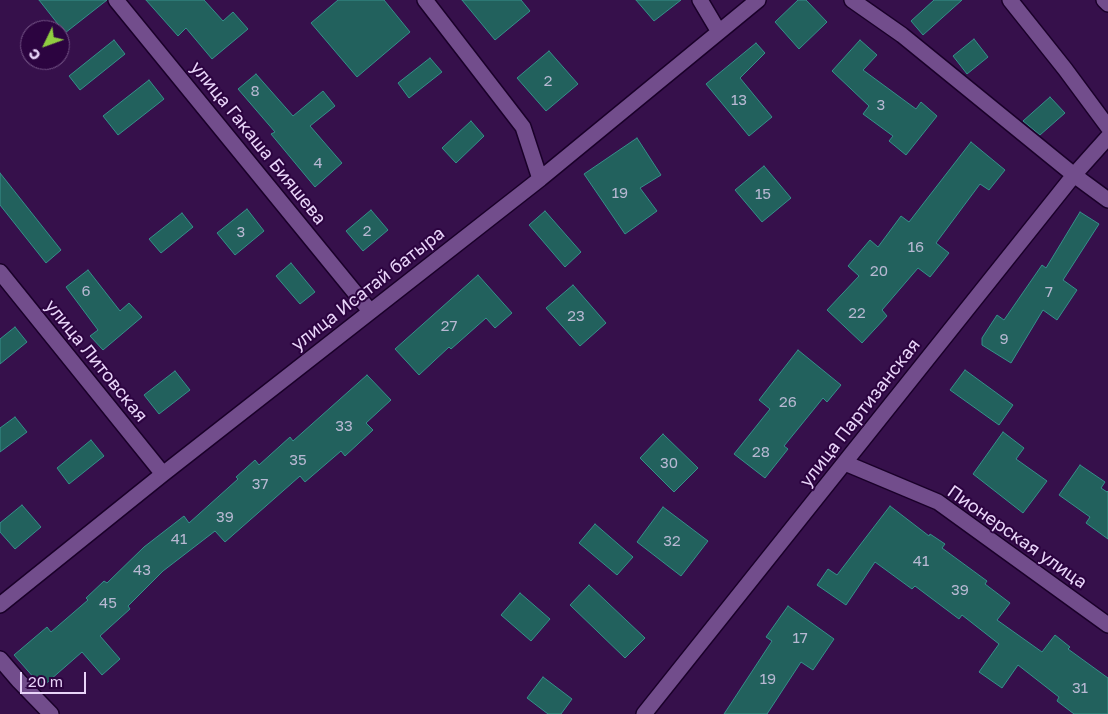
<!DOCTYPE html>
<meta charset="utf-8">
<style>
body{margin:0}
#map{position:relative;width:1108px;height:714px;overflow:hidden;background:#36104b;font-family:"Golos Text",sans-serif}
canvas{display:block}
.north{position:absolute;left:20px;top:20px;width:50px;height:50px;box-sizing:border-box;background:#2c0440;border:1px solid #78588a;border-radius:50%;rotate:228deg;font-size:14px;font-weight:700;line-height:20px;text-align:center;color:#e9d5f9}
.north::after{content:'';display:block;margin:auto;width:18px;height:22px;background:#90cd41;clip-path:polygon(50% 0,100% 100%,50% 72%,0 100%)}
.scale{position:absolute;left:20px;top:672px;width:66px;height:22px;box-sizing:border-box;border:2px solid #e9d5f9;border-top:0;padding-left:6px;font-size:15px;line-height:18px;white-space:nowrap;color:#e9d5f9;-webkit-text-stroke:4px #2c0440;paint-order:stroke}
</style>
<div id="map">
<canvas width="1108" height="714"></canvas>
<div class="north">С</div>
<div class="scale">20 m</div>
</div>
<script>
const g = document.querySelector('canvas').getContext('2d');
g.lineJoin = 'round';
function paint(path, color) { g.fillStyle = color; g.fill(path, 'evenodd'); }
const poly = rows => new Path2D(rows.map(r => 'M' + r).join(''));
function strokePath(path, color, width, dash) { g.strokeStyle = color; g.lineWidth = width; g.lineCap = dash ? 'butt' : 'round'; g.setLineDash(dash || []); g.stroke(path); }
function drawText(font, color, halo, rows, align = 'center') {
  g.font = font + ' "Golos Text",sans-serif'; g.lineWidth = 4; g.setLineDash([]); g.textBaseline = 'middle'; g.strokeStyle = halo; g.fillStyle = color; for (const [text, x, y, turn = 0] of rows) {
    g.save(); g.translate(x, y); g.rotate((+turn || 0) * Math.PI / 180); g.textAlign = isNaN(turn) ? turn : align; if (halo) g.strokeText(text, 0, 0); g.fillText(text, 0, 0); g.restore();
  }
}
const building = poly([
 [39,0,107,0,65,33,39,0],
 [146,0,204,0,223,21,233,12,248,29,212,59,186,28,178,36,146,0],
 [338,0,384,0,410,32,357,77,311,23,338,0],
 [462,0,521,0,530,11,495,40,462,0],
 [636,0,681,0,654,21,636,0],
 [798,0,806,0,827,22,799,49,775,22,798,0],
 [934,0,962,0,923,35,911,21,934,0],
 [974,39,988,57,967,74,953,56,974,39],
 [114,40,125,54,80,90,69,76,114,40],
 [860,40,877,55,863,70,916,109,921,102,937,116,906,155,889,141,893,136,863,114,869,106,832,71,860,40],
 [756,43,765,53,740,78,772,117,749,136,706,84,756,43],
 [549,51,578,84,546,111,517,78,549,51],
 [430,58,442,72,409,98,398,83,430,58],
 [256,74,293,116,323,91,335,106,310,126,342,163,315,187,271,134,275,132,238,89,256,74],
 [149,80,164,99,118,135,103,116,149,80],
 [1050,97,1065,113,1040,135,1023,121,1050,97],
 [471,121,484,136,456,163,442,148,471,121],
 [637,138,661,175,640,188,657,211,625,234,584,174,637,138],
 [971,142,1005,170,989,190,980,184,936,243,949,253,930,277,918,268,882,310,887,316,862,343,827,310,859,276,848,266,870,240,878,247,901,216,909,222,971,142],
 [764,166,791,198,762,222,735,190,764,166],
 [0,173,61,250,46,263,0,205,0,173],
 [247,209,264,231,235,255,217,233,247,209],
 [371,210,388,230,363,251,346,231,371,210],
 [545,211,581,252,565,267,529,225,545,211],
 [1080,212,1099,224,1063,280,1077,290,1057,320,1043,310,1011,363,982,345,982,338,997,315,1004,320,1042,265,1046,268,1080,212],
 [182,213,193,227,161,253,149,239,182,213],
 [291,263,315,292,300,304,276,276,291,263],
 [88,270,120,311,129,303,142,317,103,350,90,336,98,330,66,287,88,270],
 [478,275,512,313,495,328,486,318,451,349,449,347,419,375,395,349,478,275],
 [573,285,606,323,580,346,546,308,573,285],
 [15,327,27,342,0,364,0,339,15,327],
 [798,350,841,385,827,402,823,398,784,446,788,449,765,478,734,454,770,409,759,400,798,350],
 [965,370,1013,405,999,425,950,390,965,370],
 [175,371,190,390,159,414,144,395,175,371],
 [367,375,391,400,366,423,373,430,345,456,341,451,305,482,300,476,225,542,215,531,163,571,128,606,130,609,100,636,120,659,102,675,82,652,42,687,14,655,47,627,51,632,88,600,86,598,104,581,107,583,144,547,184,516,189,523,238,479,236,477,255,460,259,465,290,437,293,441,367,375],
 [15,417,27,432,0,452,0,428,15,417],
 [1003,432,1024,448,1016,459,1047,481,1023,513,973,474,1003,432],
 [663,434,698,468,674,492,640,458,663,434],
 [91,440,104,456,69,484,57,468,91,440],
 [1080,465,1105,482,1101,488,1107,492,1108,491,1108,539,1086,523,1090,517,1059,495,1080,465],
 [22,505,41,527,15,549,0,532,0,523,22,505],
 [890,506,929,536,930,534,945,544,942,548,987,581,985,584,1010,603,997,620,1042,652,1055,635,1070,647,1068,649,1108,678,1108,714,1074,714,1057,701,1059,697,1018,665,1002,688,979,672,999,644,962,615,959,619,915,586,912,589,875,562,846,605,817,585,828,569,837,575,890,506],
 [663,507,708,541,681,576,637,542,663,507],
 [595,524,633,557,617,575,579,543,595,524],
 [589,585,645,638,625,658,570,605,589,585],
 [520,593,550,619,531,641,501,615,520,593],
 [788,606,834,639,813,670,801,662,767,714,724,714,772,641,766,637,788,606],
 [543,677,572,699,561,714,548,714,527,698,543,677]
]);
const minor = poly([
 [116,0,370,311],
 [425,0,523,127,540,179],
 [700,0,719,32],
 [852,0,902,35,1074,175,1108,200],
 [1010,0,1065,69,1108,127],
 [1104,0,1108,4],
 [0,272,163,474],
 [845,463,938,502,1108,625],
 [0,605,163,474,540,179,758,0],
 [0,659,19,681,51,714],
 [644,714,1074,175,1108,137]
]);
const numberNames = [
 ["2",548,81],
 ["8",255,91],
 ["13",739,100],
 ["3",881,105],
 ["4",318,163],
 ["19",620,193],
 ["15",763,194],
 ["2",367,231],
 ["3",241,232],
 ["16",916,247],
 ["20",879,271],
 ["6",86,291],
 ["7",1049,292],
 ["22",857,313],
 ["23",576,316],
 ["27",449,326],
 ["9",1004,339],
 ["26",788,402],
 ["33",344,426],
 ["28",761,452],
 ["35",298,460],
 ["30",669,463],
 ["37",260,484],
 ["39",225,517],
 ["41",179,539],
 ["32",672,541],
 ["41",921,561],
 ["43",142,570],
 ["39",960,590],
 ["45",108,603],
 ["17",800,638],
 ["19",768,679],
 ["31",1080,688]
];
const streetNames = [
 ["улица Гакаша Бияшева",258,143,51],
 ["улица Исатай батыра",368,289,-38],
 ["улица Литовская",96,361,51],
 ["улица Партизанская",860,413,-52],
 ["Пионерская улица",1017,537,35]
];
paint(building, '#22615d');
strokePath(building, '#36908b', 1);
strokePath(minor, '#1a0029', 18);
strokePath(minor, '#724d8c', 15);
drawText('15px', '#b7b8d2', null, numberNames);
drawText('18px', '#e9d5f9', '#2c0440', streetNames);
</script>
